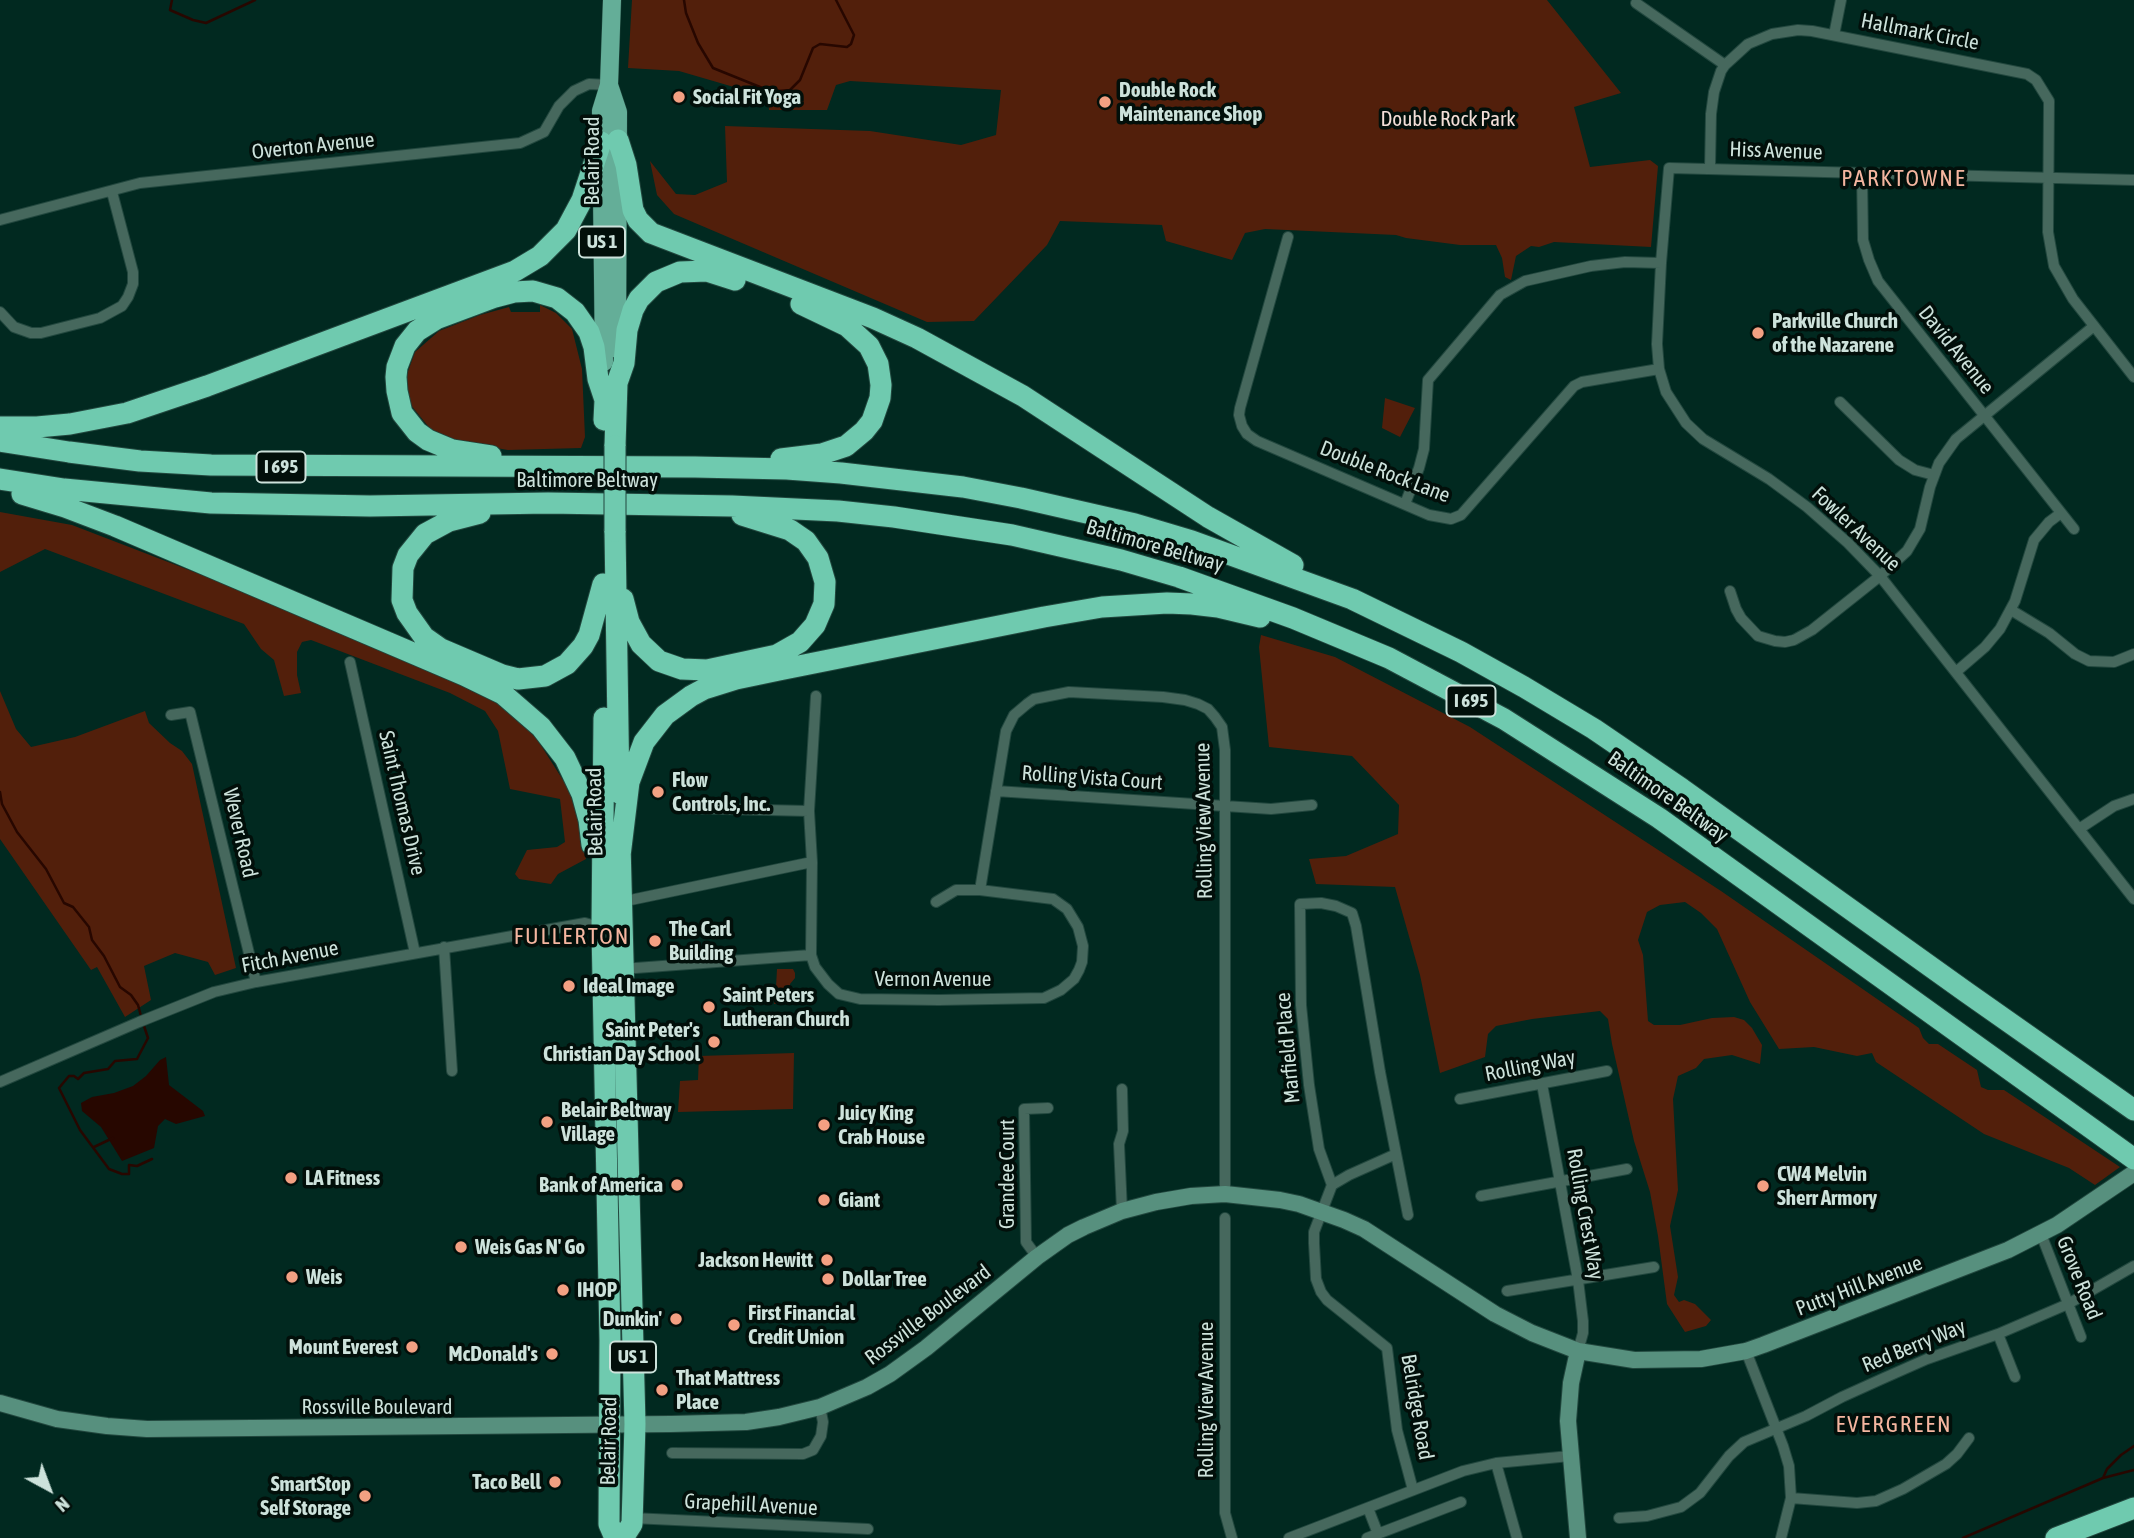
<!DOCTYPE html>
<style>
body{margin:0}
#map{position:relative;width:2134px;height:1538px;overflow:hidden;background:#012920;font-family:"Asap Condensed",sans-serif}
canvas{display:block}
.north{position:absolute;left:14px;top:1454px;width:70px;height:70px;-webkit-text-stroke:5px #020f0a;paint-order:stroke;rotate:139deg;font-size:19px;font-weight:700;line-height:28px;text-align:center;color:#cde2db}
.north::after{content:'';display:block;margin:auto;width:24px;height:32px;background:#cde2db;clip-path:polygon(50% 0,100% 100%,50% 72%,0 100%)}
</style>
<div id="map">
<canvas width="2134" height="1538"></canvas>
<div class="north">N</div>
</div>
<script>
const g = document.querySelector('canvas').getContext('2d');
g.lineJoin = 'round';
function paint(path, color) { g.fillStyle = color; g.fill(path, 'evenodd'); }
const poly = rows => new Path2D(rows.map(r => 'M' + r).join(''));
function strokePath(path, color, width, dash) { g.strokeStyle = color; g.lineWidth = width; g.lineCap = dash ? 'butt' : 'round'; g.setLineDash(dash || []); g.stroke(path); }
function drawText(font, color, halo, rows, align = 'center') {
  g.font = font + ' "Asap Condensed",sans-serif'; g.lineWidth = 7; g.setLineDash([]); g.textBaseline = 'middle'; g.strokeStyle = halo; g.fillStyle = color; for (const [text, x, y, turn = 0] of rows) {
    g.save(); g.translate(x, y); g.rotate((+turn || 0) * Math.PI / 180); g.textAlign = isNaN(turn) ? turn : align; if (halo) g.strokeText(text, 0, 0); g.fillText(text, 0, 0); g.restore();
  }
}
const green = poly([
 [632,0,1547,0,1621,93,1574,107,1590,167,1650,160,1658,166,1651,247,1554,242,1539,247,1531,246,1516,256,1511,280,1505,277,1502,258,1496,245,1460,245,1406,238,1396,235,1265,229,1245,233,1232,260,1166,241,1162,225,1060,221,1047,245,974,321,927,322,674,214,657,195,650,161,676,194,695,195,727,182,725,126,870,131,961,145,996,135,1001,90,850,81,836,85,827,110,769,110,768,97,679,71,628,68],
 [540,305,556,313,572,329,582,369,585,437,581,448,508,450,455,441,432,431,410,404,406,377,415,352,439,331,480,315,509,307,511,312,540,312],
 [1385,398,1415,408,1400,437,1382,428],
 [0,512,72,525,272,602,452,681,503,706,535,736,575,799,586,859,558,874,551,884,519,879,515,874,527,850,557,847,565,842,560,799,510,789,498,731,485,711,450,693,311,640,302,642,297,652,297,675,301,693,284,696,274,660,261,649,244,624,45,549,0,572],
 [1261,635,1335,657,1470,727,1721,891,1919,1028,1923,1038,1929,1044,1938,1044,1977,1070,1981,1087,1988,1090,2004,1090,2120,1167,2095,1185,2069,1168,1984,1134,1876,1062,1872,1053,1857,1056,1814,1047,1779,1049,1750,1002,1717,929,1701,913,1685,902,1660,905,1647,912,1638,940,1643,955,1648,1021,1654,1025,1680,1025,1712,1018,1734,1017,1744,1020,1752,1028,1762,1045,1760,1064,1732,1055,1704,1059,1696,1068,1678,1076,1673,1099,1678,1190,1670,1226,1678,1277,1674,1295,1679,1302,1684,1300,1695,1304,1711,1320,1706,1326,1685,1332,1667,1304,1658,1236,1650,1192,1634,1141,1612,1044,1608,1019,1600,1011,1532,1019,1496,1026,1488,1034,1485,1057,1440,1073,1420,975,1395,887,1316,884,1309,859,1346,856,1398,834,1399,805,1352,756,1269,747,1259,647],
 [0,691,16,729,31,747,75,737,145,711,149,723,170,743,182,751,192,764,236,968,215,975,208,962,175,953,144,966,151,1000,125,1017,97,967,91,970,0,839],
 [777,969,793,969,795,973,795,978,790,984,790,1003,774,1004,773,987,776,987],
 [794,1053,793,1109,678,1112,680,1081,698,1080,699,1056]
]);
const water = poly([
 [166,1057,169,1085,203,1111,205,1116,176,1124,165,1119,158,1126,154,1148,122,1161,101,1127,82,1111,81,1103,92,1097,114,1093,133,1086,146,1076,160,1060]
]);
const stream = poly([
 [172,0,170,10,193,20,206,23,255,0],
 [684,0,686,13,698,43,713,68,765,89,779,91,790,90,800,80,813,48,820,44,847,47,851,44,854,35,836,0],
 [0,792,2,804,17,832,46,869,64,903,73,907,89,927,92,940,104,956,120,987,131,995,138,1005,141,1016],
 [143,1023,148,1038,137,1059,115,1061,108,1069,84,1073,78,1079,74,1076,69,1076,59,1088,80,1130,109,1169,122,1174,129,1174,129,1165,137,1166,152,1159],
 [94,1147,113,1138],
 [2103,1478,2107,1469,2121,1455,2134,1446],
 [1963,1538,2103,1478,2134,1470]
]);
const street = poly([
 [1636,3,1725,65],
 [1834,35,1841,0],
 [1710,169,1711,114,1714,92,1721,71,1725,65,1748,44,1772,34,1798,30,1812,31,2027,74,2036,80,2049,101,2048,232,2054,266,2073,299,2134,377],
 [1862,173,1863,240,1869,260,1878,281,2074,529],
 [2134,180,1669,168,1661,263,1657,344,1659,369,1666,392,1686,423,1703,439,1769,479,1807,507,1848,543,1880,576,2134,899],
 [0,220,140,183,520,143,544,132,559,106,574,91,589,84,609,85],
 [1288,237,1240,408,1239,415,1242,426,1247,434,1257,441,1429,515,1451,519,1461,515,1574,386,1582,382,1659,369],
 [0,312,14,327,31,333,41,333,100,318,122,306,128,297,133,284,133,272,112,192],
 [1840,402,1899,460,1915,470,1934,475],
 [1405,504,1419,468,1424,449,1428,380,1500,295,1525,281,1591,266,1625,262,1661,263],
 [1730,591,1736,609,1741,618,1758,636,1775,641,1785,642,1794,640,1812,630,1880,576,1907,551,1920,529,1930,487,1939,463,1956,439,2094,326],
 [2011,610,2049,633,2075,654,2089,661,2114,662,2134,654],
 [350,662,415,953],
 [1956,672,1985,647,2000,629,2015,601,2034,540,2049,522,2061,513],
 [816,696,809,811,812,862,811,955,815,967,828,984,839,994,860,999,939,1000,1044,998,1061,990,1074,979,1079,970,1082,962,1083,946,1078,927,1067,909,1053,899,980,890,956,890,936,902],
 [171,715,190,712,256,982],
 [996,791,1271,809,1312,805],
 [679,808,809,811],
 [2079,829,2114,806,2134,799],
 [980,890,1006,731,1014,715,1027,704,1034,699,1069,692,1163,697,1185,700,1198,704,1208,709,1215,717,1222,727,1225,750,1225,1194],
 [621,902,812,862],
 [444,947,452,1071],
 [622,969,811,955],
 [0,1082,139,1022,214,992,256,982,585,923,602,928],
 [1542,1084,1578,1280,1583,1321,1583,1333,1578,1351],
 [1122,1089,1123,1131,1119,1144,1122,1211],
 [1460,1099,1607,1071],
 [1396,1154,1349,1175,1332,1185,1314,1232,1314,1243,1316,1279,1321,1292,1327,1300,1387,1348,1397,1430,1413,1490],
 [1332,1185,1319,1149,1309,1085,1301,1005,1300,904,1321,903,1336,906,1352,913,1356,926,1380,1072,1408,1215],
 [1481,1196,1627,1169],
 [1225,1218,1225,1513,1232,1538],
 [2041,1234,2081,1337],
 [1037,1257,1026,1242,1024,1109,1048,1108],
 [1507,1291,1654,1267],
 [1998,1334,2015,1377],
 [1746,1351,1783,1446,1789,1466,1791,1498,1781,1538],
 [672,1453,803,1454,813,1450,821,1436,823,1422,820,1407],
 [1496,1463,1517,1538],
 [1791,1498,1857,1503,1876,1501,1903,1489,1946,1464,1957,1454,1969,1438],
 [1368,1508,1378,1534],
 [632,1518,868,1529],
 [1619,1518,1647,1516,1681,1507,1700,1493,1729,1456,1744,1442,1806,1416,1842,1397,1884,1378,1927,1359,1998,1334,2068,1304,2134,1266],
 [1289,1538,1463,1471,1496,1463,1570,1456],
 [1367,1538,1461,1502]
]);
const secondary = poly([
 [1578,1351,1571,1383,1568,1421,1578,1538],
 [0,1403,57,1419,107,1426,147,1429,671,1424,746,1422,779,1417,820,1407,867,1387,890,1374,926,1348,1037,1257,1068,1235,1084,1227,1122,1211,1156,1202,1191,1196,1225,1194,1280,1200,1299,1204,1344,1220,1364,1229,1495,1314,1532,1333,1578,1351,1634,1360,1701,1359,1746,1351,1763,1345,2008,1250,2057,1225,2134,1173]
]);
const primary = poly([
 [609,85,618,112,617,349],
 [604,362,601,111,609,85,612,0]
]);
const highway = poly([
 [618,140,626,165,633,210,638,220,651,233,873,318,917,338,1023,396,1208,517,1293,565],
 [0,427,37,427,70,424,127,413,207,386,515,271,540,256,566,230,582,200,601,142],
 [0,441,69,452,140,461,211,465,695,467,787,469,841,473,963,487,1021,498,1135,524,1192,541,1352,599,1461,652,1524,687,1594,729,1682,789,1966,992,2134,1110],
 [615,446,617,383,624,363,627,330,633,310,639,299,656,282,680,272,707,271,735,280],
 [491,456,452,450,428,440,417,432,402,413,397,391,396,377,397,367,405,346,417,331,436,319,495,297,514,292,533,291,557,298,575,312,589,332,594,347,598,379,605,400,604,420],
 [781,459,822,454,846,446,864,431,872,421,880,398,881,385,878,364,869,346,847,326,801,304],
 [0,479,64,489,211,503,370,506,548,503,732,506,838,511,894,517,1012,535,1121,560,1179,577,1293,618,1389,658,1504,719,1659,818,2134,1159],
 [22,494,65,507,115,526,464,675,503,694,541,727,565,758,582,794,589,820,592,845],
 [480,513,449,521,425,534,408,555,403,568,402,600,407,613,424,637,441,649,502,675,518,679,545,676,567,664,583,646,589,635,603,584],
 [615,531,619,793],
 [623,599,629,622,641,644,659,661,682,669,707,670,777,655,800,642,815,625,824,604,825,582,818,558,806,541,790,530,742,515],
 [604,718,602,928,610,1340,609,1524,615,1538],
 [620,843,635,1424,632,1524,623,1538],
 [620,856,629,782,644,742,665,715,691,696,704,689,736,679,779,670,1044,617,1102,607,1167,603,1192,604,1218,607,1260,617],
 [2056,1538,2134,1508]
]);
const highwayBridge = poly([
 [615,531,615,446]
]);
const markers = [
 [679,97,7,"#f3a082"],
 [1105,102,7,"#f3a082"],
 [1758,333,7,"#f3a082"],
 [658,792,7,"#f3a082"],
 [655,941,7,"#f3a082"],
 [569,986,7,"#f3a082"],
 [709,1007,7,"#f3a082"],
 [714,1042,7,"#f3a082"],
 [547,1122,7,"#f3a082"],
 [824,1125,7,"#f3a082"],
 [291,1178,7,"#f3a082"],
 [677,1185,7,"#f3a082"],
 [1763,1186,7,"#f3a082"],
 [824,1200,7,"#f3a082"],
 [461,1247,7,"#f3a082"],
 [827,1260,7,"#f3a082"],
 [292,1277,7,"#f3a082"],
 [828,1279,7,"#f3a082"],
 [563,1290,7,"#f3a082"],
 [676,1319,7,"#f3a082"],
 [734,1325,7,"#f3a082"],
 [412,1347,7,"#f3a082"],
 [552,1354,7,"#f3a082"],
 [662,1390,7,"#f3a082"],
 [555,1482,7,"#f3a082"],
 [365,1496,7,"#f3a082"]
];
const shields = [
 [602,242,46],
 [281,467,49],
 [1471,701,49],
 [633,1357,46]
];
const shieldNames = [
 ["US 1",602,242],
 ["I 695",281,467],
 ["I 695",1471,701],
 ["US 1",633,1357]
];
const streetNames = [
 ["Hallmark Circle",1920,32,11],
 ["Overton Avenue",313,146,-6],
 ["Hiss Avenue",1776,151,2],
 ["Belair Road",592,161,-90],
 ["David Avenue",1956,350,51],
 ["Double Rock Lane",1385,472,21],
 ["Baltimore Beltway",587,480],
 ["Fowler Avenue",1856,529,43],
 ["Baltimore Beltway",1155,546,16],
 ["Rolling Vista Court",1092,778,4],
 ["Baltimore Beltway",1668,797,35],
 ["Saint Thomas Drive",402,803,77],
 ["Belair Road",595,812,-91],
 ["Rolling View Avenue",1204,821,-91],
 ["Wever Road",240,833,77],
 ["Fitch Avenue",290,957,-11],
 ["Vernon Avenue",933,979],
 ["Marfield Place",1288,1048,-95],
 ["Rolling Way",1530,1066,-11],
 ["Grandee Court",1007,1174,-90],
 ["Rolling Crest Way",1585,1214,80],
 ["Grove Road",2079,1278,68],
 ["Putty Hill Avenue",1859,1286,-21],
 ["Rossville Boulevard",928,1315,-37],
 ["Red Berry Way",1914,1346,-22],
 ["Rolling View Avenue",1206,1400,-90],
 ["Rossville Boulevard",377,1407],
 ["Belridge Road",1417,1407,80],
 ["Belair Road",609,1441,-89],
 ["Grapehill Avenue",751,1505,3]
];
const poiNames = [
 ["Double Rock",1119,90],
 ["Maintenance Shop",1119,114],
 ["Social Fit Yoga",693,97],
 ["Parkville Church",1772,321],
 ["of the Nazarene",1772,345],
 ["Flow",672,780],
 ["Controls, Inc.",672,804],
 ["The Carl",669,929],
 ["Building",669,953],
 ["Ideal Image",583,986],
 ["Saint Peters",723,995],
 ["Lutheran Church",723,1019],
 ["Saint Peter's",700,1030,"right"],
 ["Christian Day School",700,1054,"right"],
 ["Belair Beltway",561,1110],
 ["Village",561,1134],
 ["Juicy King",838,1113],
 ["Crab House",838,1137],
 ["CW4 Melvin",1777,1174],
 ["Sherr Armory",1777,1198],
 ["LA Fitness",305,1178],
 ["Bank of America",663,1185,"right"],
 ["Giant",838,1200],
 ["Weis Gas N' Go",475,1247],
 ["Jackson Hewitt",813,1260,"right"],
 ["Weis",306,1277],
 ["Dollar Tree",842,1279],
 ["IHOP",577,1290],
 ["First Financial",748,1313],
 ["Credit Union",748,1337],
 ["Dunkin'",662,1319,"right"],
 ["Mount Everest",398,1347,"right"],
 ["McDonald's",538,1354,"right"],
 ["That Mattress",676,1378],
 ["Place",676,1402],
 ["Taco Bell",541,1482,"right"],
 ["SmartStop",351,1484,"right"],
 ["Self Storage",351,1508,"right"]
];
const parkNames = [
 ["Double Rock Park",1448,119]
];
const neighbourhoodNames = [
 ["PARKTOWNE",1904,179],
 ["FULLERTON",572,937],
 ["EVERGREEN",1894,1425]
];
paint(green, '#521f0b');
paint(water, '#270700');
strokePath(stream, '#270700', 2.5);
strokePath(street, '#22473e', 12);
strokePath(secondary, '#22473e', 18);
strokePath(primary, '#22473e', 19);
strokePath(highway, '#22473e', 23);
strokePath(street, '#46685d', 10);
strokePath(secondary, '#57907e', 16);
strokePath(primary, '#64ae98', 18);
strokePath(highway, '#6fcaaf', 21);
strokePath(highwayBridge, '#22473e', 23, []);
strokePath(highwayBridge, '#6fcaaf', 21);
for (const [x, y, r, color] of markers) { const dot = new Path2D(); dot.arc(x, y, r, 0, 2 * Math.PI); g.fillStyle = color; g.fill(dot); strokePath(dot, '#020f0a', 2.5); }
for (const [x, y, w] of shields) { const box = new Path2D(); box.roundRect(x - w / 2, y - 15.5, w, 31, 5); g.fillStyle = '#020f0a'; g.fill(box); strokePath(box, '#cde2db', 2); }
drawText('bold 19px', '#cde2db', null, shieldNames);
drawText('21px', '#cde2db', '#020f0a', streetNames);
drawText('bold 21px', '#cde2db', '#020f0a', poiNames, 'left');
drawText('21px', '#f4dfd8', '#020f0a', parkNames);
g.letterSpacing = '2px';
drawText('23px', '#f5b6a0', '#020f0a', neighbourhoodNames);
g.letterSpacing = '0px';
</script>
